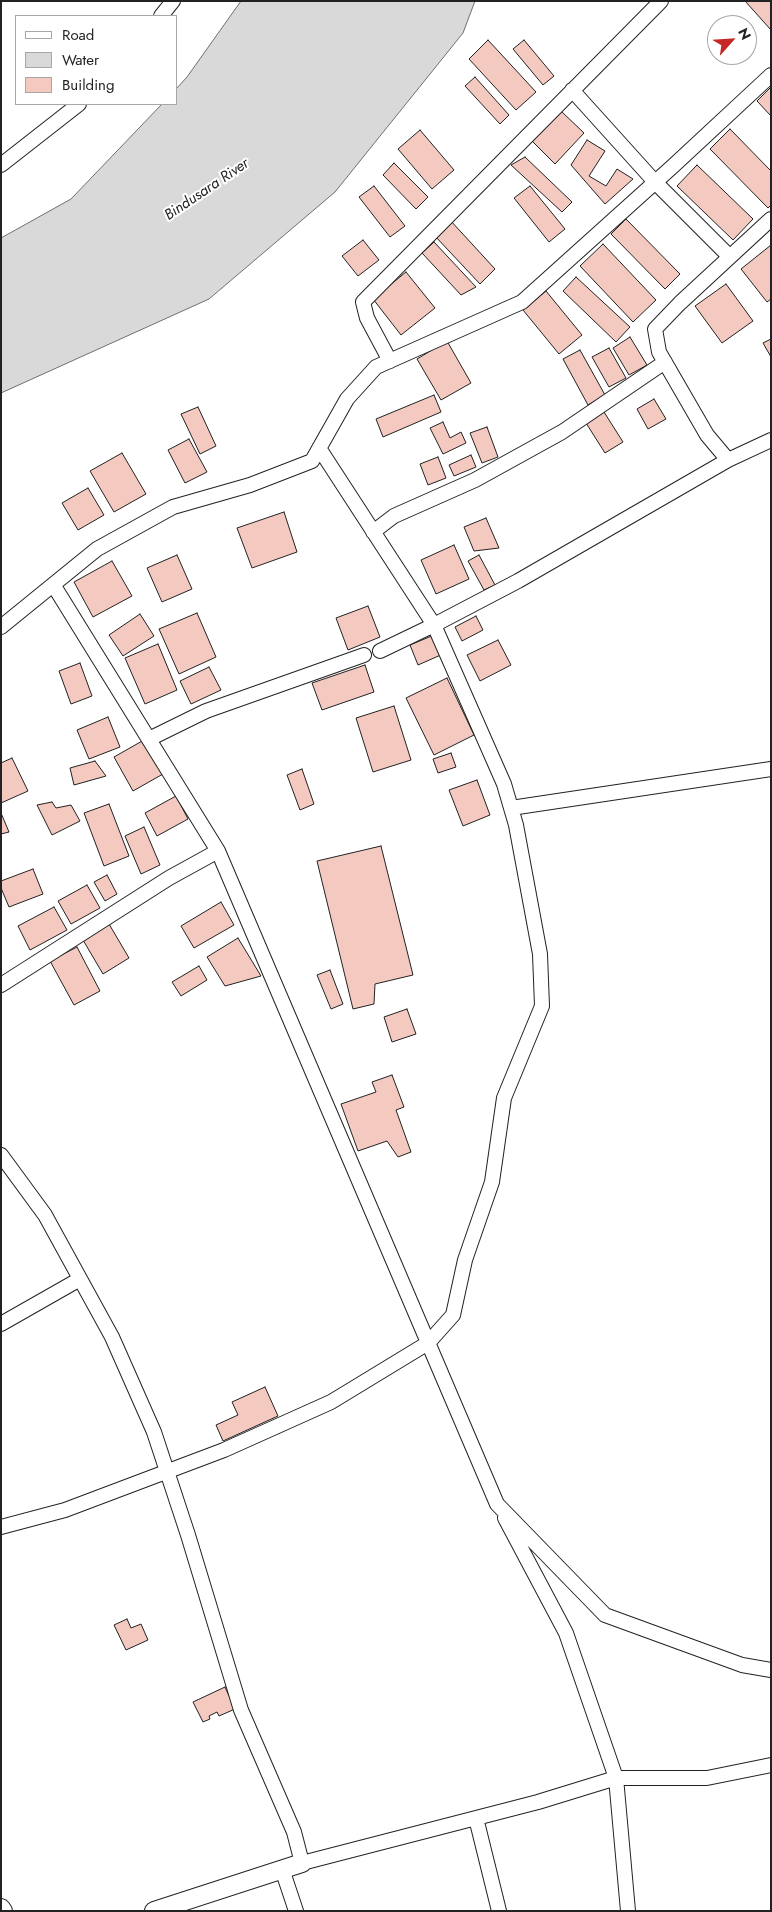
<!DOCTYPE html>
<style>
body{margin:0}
#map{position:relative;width:772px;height:1912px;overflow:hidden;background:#fff;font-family:Jost,sans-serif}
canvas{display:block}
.frame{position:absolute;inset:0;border:2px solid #222;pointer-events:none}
.legend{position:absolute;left:15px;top:15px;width:162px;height:90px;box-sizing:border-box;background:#fff;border:1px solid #a7a7a7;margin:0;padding:6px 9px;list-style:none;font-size:15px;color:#222}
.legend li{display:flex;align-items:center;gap:10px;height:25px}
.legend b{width:25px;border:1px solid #a7a7a7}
.north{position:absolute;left:707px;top:15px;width:50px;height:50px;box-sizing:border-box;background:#fff;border:1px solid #a7a7a7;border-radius:50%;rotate:64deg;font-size:14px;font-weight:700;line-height:20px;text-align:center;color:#222}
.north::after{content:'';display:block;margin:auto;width:18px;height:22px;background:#c62828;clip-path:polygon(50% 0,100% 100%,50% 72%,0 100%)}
</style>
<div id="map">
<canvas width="772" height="1912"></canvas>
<div class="frame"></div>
<ul class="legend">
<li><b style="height:6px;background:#fff"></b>Road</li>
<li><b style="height:14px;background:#d9d9d9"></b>Water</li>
<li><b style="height:14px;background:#f3c9c0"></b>Building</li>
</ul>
<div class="north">N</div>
</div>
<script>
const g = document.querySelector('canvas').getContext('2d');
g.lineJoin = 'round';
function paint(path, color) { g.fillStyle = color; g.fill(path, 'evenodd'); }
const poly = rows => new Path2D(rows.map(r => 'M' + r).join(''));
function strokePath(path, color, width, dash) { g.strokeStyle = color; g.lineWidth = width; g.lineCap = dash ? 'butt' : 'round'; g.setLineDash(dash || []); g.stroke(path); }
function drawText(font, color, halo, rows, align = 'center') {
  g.font = font + ' Jost,sans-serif'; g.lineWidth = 4; g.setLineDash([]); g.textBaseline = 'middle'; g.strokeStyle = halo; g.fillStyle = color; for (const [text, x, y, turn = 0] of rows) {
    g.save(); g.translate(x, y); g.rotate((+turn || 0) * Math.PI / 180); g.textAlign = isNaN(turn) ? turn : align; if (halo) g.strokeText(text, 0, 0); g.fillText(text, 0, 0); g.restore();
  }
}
const water = poly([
 [241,1,475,1,463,33,335,192,209,299,1,393,1,238,71,199,162,104,176,104,176,89,187,77,241,1]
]);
const building = poly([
 [745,1,771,1,771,30,745,1],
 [488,40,536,92,516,110,469,59,488,40],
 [524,40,554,76,543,85,513,49,524,40],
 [475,77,509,115,500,124,465,86,475,77],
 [771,87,771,116,757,101,771,87],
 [561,111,584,133,555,164,532,141,561,111],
 [730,129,771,171,771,205,768,208,710,149,730,129],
 [420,130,454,170,432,189,398,149,420,130],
 [587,140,605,151,589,176,606,186,617,169,633,179,605,204,571,165,587,140],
 [525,157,572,202,562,212,511,165,525,157],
 [394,163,428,197,416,209,383,175,394,163],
 [697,165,753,219,733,240,677,186,697,165],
 [374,186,405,226,390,237,359,197,374,186],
 [530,186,565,229,549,242,514,198,530,186],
 [626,219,680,274,665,289,611,234,626,219],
 [450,220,495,269,480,284,434,235,450,220],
 [363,240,379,260,358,276,342,256,363,240],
 [434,242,476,287,461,295,422,253,434,242],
 [603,244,656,300,633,322,580,266,603,244],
 [771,245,771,299,767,302,741,269,771,245],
 [406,272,435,308,401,335,373,299,406,272],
 [576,277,630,327,616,342,563,291,576,277],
 [726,284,753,321,722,343,695,306,726,284],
 [546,291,582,335,559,354,523,310,546,291],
 [630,337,647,365,629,375,613,348,630,337],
 [771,339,771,357,763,343,771,339],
 [447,341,471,383,441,400,417,359,447,341],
 [609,348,626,378,609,387,592,357,609,348],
 [580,350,605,395,588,405,563,359,580,350],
 [434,395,441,412,383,437,376,419,434,395],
 [654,399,666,419,648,429,637,409,654,399],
 [198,407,216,446,200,454,181,414,198,407],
 [604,412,623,442,605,453,586,423,604,412],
 [443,422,450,438,461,432,466,443,443,454,430,428,443,422],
 [487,427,498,457,482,463,470,433,487,427],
 [189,439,207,472,185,483,168,450,189,439],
 [122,453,146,494,114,512,90,471,122,453],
 [471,455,476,467,454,476,449,465,471,455],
 [438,457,446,478,428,485,420,464,438,457],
 [88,488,104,515,78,530,62,503,88,488],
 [284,512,297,552,252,568,237,528,284,512],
 [486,518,499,548,474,551,464,527,486,518],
 [454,545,469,579,436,594,421,560,454,545],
 [177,555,192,589,162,602,147,568,177,555],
 [479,555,495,585,484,590,468,561,479,555],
 [112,561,132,596,93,617,74,582,112,561],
 [368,606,380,637,348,650,336,618,368,606],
 [197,613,216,657,179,674,159,629,197,613],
 [140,614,154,636,123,656,109,635,140,614],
 [476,616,483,630,462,641,455,627,476,616],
 [434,635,443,654,418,665,410,645,434,635],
 [498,640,511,665,480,681,467,655,498,640],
 [158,644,177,690,145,704,125,658,158,644],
 [80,663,92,696,71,704,59,671,80,663],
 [365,665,374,692,322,710,312,683,365,665],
 [209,667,221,690,191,704,180,681,209,667],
 [447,678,474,735,434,755,406,698,447,678],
 [394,706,411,760,373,772,356,718,394,706],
 [108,717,120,747,89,759,77,730,108,717],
 [144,740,163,774,133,791,114,757,144,740],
 [451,753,456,767,438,773,433,759,451,753],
 [12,758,28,791,1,803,1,763,12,758],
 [95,761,106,776,74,785,70,768,95,761],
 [302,769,314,804,300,810,287,775,302,769],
 [477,780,490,815,463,826,449,790,477,780],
 [176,796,188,819,157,836,145,813,176,796],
 [52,802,56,808,71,805,80,821,52,835,37,805,52,802],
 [109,804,129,856,104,866,84,813,109,804],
 [1,813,9,832,1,834,1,813],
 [144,827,160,865,141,874,125,836,144,827],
 [381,846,413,975,375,984,374,1004,353,1009,317,861,381,846],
 [33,869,43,894,9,907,1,888,1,881,33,869],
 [107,875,117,894,105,901,94,882,107,875],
 [87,885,100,908,71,924,58,901,87,885],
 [221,902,234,925,194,948,181,926,221,902],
 [54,907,67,930,30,950,18,926,54,907],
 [109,924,129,958,103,974,83,940,109,924],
 [238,938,261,976,225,986,207,957,238,938],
 [77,947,100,991,74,1005,50,961,77,947],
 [199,966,207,980,181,996,172,982,199,966],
 [330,970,343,1004,331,1009,317,975,330,970],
 [407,1009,416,1034,392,1042,384,1017,407,1009],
 [392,1075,404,1107,396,1110,411,1152,398,1157,387,1141,358,1151,341,1104,376,1092,372,1082,392,1075],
 [265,1387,278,1416,223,1441,216,1425,238,1415,232,1402,265,1387],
 [127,1619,131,1628,141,1624,148,1640,126,1650,114,1625,127,1619],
 [225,1687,235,1709,219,1716,217,1712,209,1716,210,1719,203,1722,193,1702,225,1687]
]);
const minor = poly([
 [161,16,173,1],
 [572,90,655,182,730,257],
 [1,165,79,104],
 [390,361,367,318,363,302,661,1],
 [319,448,434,625,518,581,728,460,707,435,659,352,655,329,680,303,771,219],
 [728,460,771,440],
 [373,532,394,516,475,480,562,432,665,362],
 [54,586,218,851,497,1504,605,1615,742,1665,771,1670],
 [1,627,97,549,173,507,250,485,312,461,347,399,376,367,522,302,672,167,771,75],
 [149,739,206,711,364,655],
 [511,808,771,769],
 [1,985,169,878,218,851],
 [1,1155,45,1215,112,1337,154,1432,188,1535,241,1710,294,1832,302,1863,538,1802,616,1778,707,1778,771,1765],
 [1,1324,80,1279],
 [505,1518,566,1633,616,1778,628,1911],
 [1,1527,65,1510,224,1450,331,1402,428,1343,453,1315,465,1260,492,1182,504,1098,542,1006,540,954,516,825,504,784,434,625,380,651],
 [476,1818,499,1911],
 [282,1869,296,1911]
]);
const tertiary = poly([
 [1,1908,3,1911],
 [154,1911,302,1863]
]);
const waterNames = [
 ["Bindusara River",207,190,-34]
];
paint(water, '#d9d9d9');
strokePath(water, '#6f6f6f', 1);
paint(building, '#f3c9c0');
strokePath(building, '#222', 1);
strokePath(minor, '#222', 16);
strokePath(tertiary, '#222', 20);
strokePath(minor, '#fff', 14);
strokePath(tertiary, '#fff', 18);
drawText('italic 15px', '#222', '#fff', waterNames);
</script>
